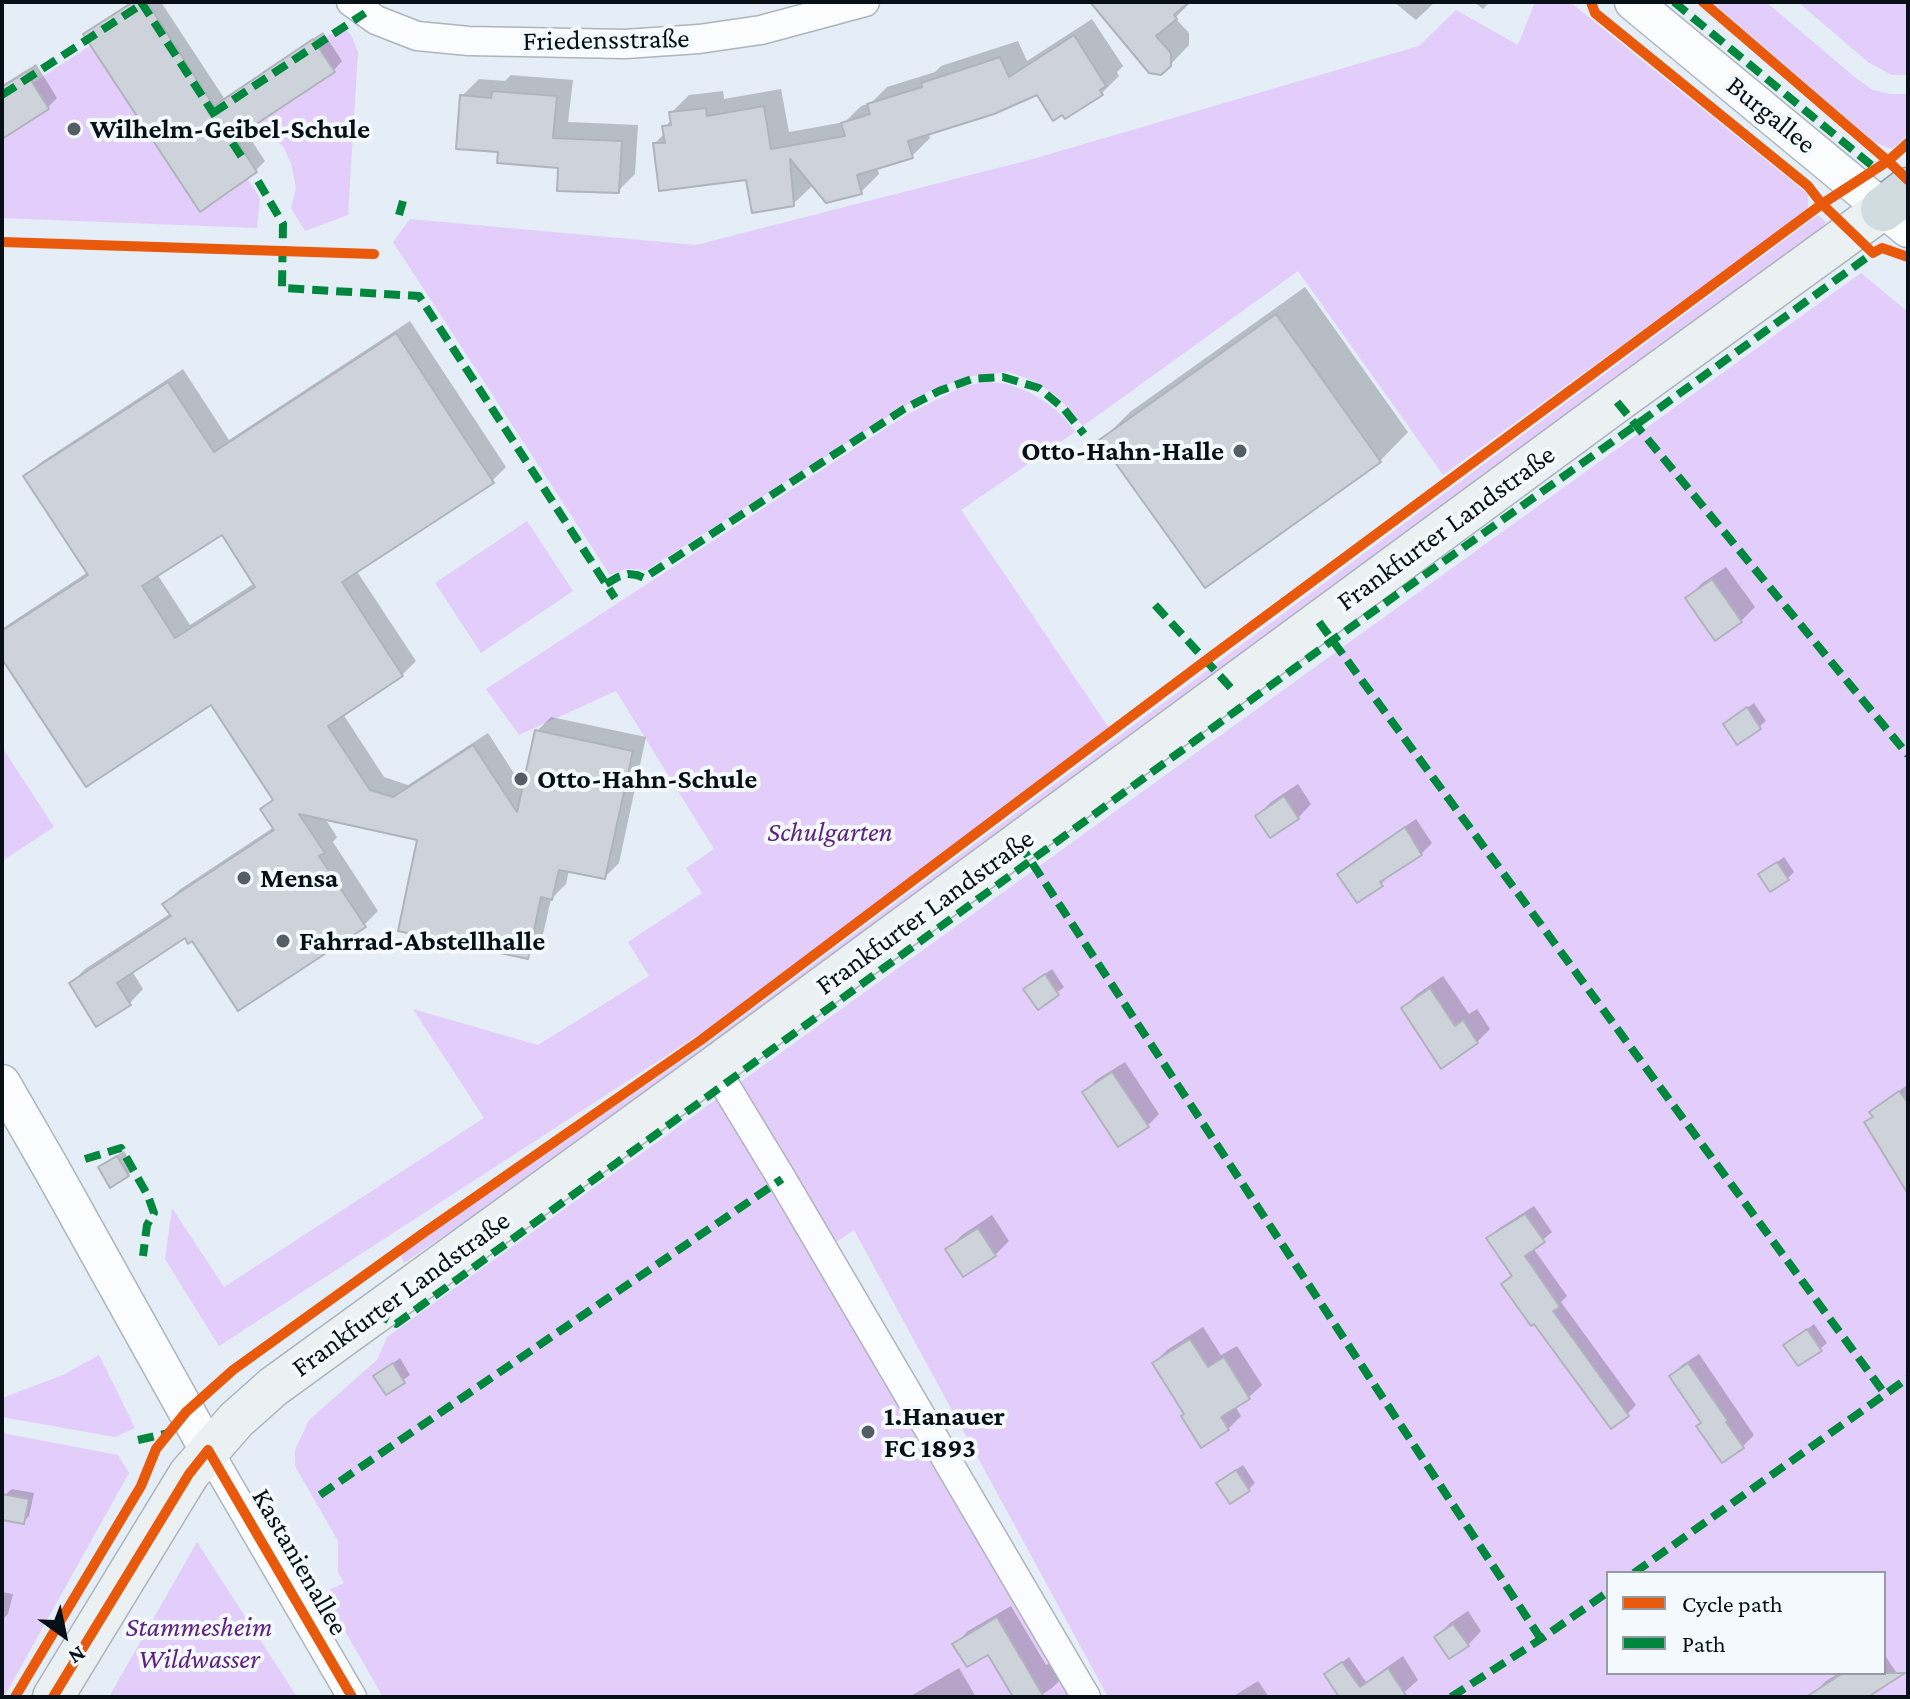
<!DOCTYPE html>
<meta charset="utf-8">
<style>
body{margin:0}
#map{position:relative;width:1910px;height:1699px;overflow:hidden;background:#e5edf6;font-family:"Crimson Pro",serif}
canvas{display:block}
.frame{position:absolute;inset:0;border:4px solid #070f17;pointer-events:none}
.legend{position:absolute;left:1606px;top:1571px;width:280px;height:104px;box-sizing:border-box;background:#f4f9fe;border:2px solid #959ba2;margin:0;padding:10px 14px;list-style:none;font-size:24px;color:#070f17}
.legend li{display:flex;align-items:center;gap:16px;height:40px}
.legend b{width:40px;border:2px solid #959ba2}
.north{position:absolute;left:24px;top:1595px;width:80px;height:80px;-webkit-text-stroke:6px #f4f9fe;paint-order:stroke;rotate:147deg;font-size:22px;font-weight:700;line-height:32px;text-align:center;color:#070f17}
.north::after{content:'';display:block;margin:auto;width:28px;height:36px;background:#070f17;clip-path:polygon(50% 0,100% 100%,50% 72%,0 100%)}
</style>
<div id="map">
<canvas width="1910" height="1699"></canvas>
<div class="frame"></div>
<ul class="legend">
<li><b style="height:10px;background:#e8590c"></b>Cycle path</li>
<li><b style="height:10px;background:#00873e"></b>Path</li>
</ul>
<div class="north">N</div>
</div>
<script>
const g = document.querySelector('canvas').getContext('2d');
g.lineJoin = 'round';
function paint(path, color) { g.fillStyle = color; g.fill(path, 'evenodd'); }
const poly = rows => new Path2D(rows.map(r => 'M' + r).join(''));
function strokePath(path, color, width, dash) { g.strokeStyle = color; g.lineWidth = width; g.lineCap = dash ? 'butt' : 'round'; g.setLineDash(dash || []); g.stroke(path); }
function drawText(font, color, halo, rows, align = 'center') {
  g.font = font + ' "Crimson Pro",serif'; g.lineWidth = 8; g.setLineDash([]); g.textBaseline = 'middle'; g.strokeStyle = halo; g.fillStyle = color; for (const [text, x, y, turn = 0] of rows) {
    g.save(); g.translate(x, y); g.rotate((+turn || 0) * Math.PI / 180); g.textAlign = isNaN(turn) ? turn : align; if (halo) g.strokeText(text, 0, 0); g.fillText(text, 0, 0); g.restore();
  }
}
const green = poly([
 [1535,2,1570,2,1808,194,1808,210,1443,475,1298,271,1083,426,1058,397,1034,381,1008,372,971,376,927,392,645,571,637,569,625,569,610,575,393,242,410,219,696,245,1033,159,1419,46,1456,10,1518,45],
 [1712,2,1766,2,1857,79,1873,90,1890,94,1908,94,1908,135,1892,149,1874,142],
 [1798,2,1908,2,1908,75,1892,75,1868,62],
 [343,26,351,35,358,52,348,215,305,231,291,208,296,188,291,163,283,146,270,136,258,122,334,72,316,44],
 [91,45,199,212,232,191,211,158,227,147,260,198,257,228,2,218,2,139,49,109,39,93,28,100,22,90],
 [1818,215,1826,222,1813,239,707,1058,404,1263,400,1255,706,1044],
 [1861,273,1908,312,1908,1697,1108,1697,854,1230,826,1249,1076,1697,383,1697,323,1593,344,1583,338,1572,338,1541,295,1466,295,1450,309,1420,377,1360,387,1337],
 [1608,1573,1884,1573,1884,1673,1608,1673],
 [987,382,1007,384,1029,392,1047,403,1065,418,1075,432,961,510,1109,728,706,1030,219,1346,165,1259,172,1208,224,1287,484,1118,413,1009,538,1045,649,976,628,942,702,893,686,868,714,849,616,691,519,735,486,689,906,415,964,386],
 [527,521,573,591,481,653,435,583],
 [2,747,54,827,2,861],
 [99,1355,135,1428,115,1437,2,1417,2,1398,63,1375],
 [2,1433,118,1455,129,1473,4,1697,2,1697],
 [197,1542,297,1697,109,1697]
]);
const shadow = poly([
 [131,2,161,2,224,98,323,32,342,61,334,70,244,129,265,161,256,170,200,209,86,34,95,26],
 [1128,2,1191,2,1175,18,1189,33,1189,45,1170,65],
 [1394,2,1435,2,1416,20],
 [1474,2,1490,2,1483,9],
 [1092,19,1123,66,1117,72,1119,76,1102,93,1038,93,928,132,930,138,912,156,877,167,879,174,861,192,810,180,811,187,793,204,748,177,655,143,665,133,665,127,672,119,671,113,689,95,723,91,724,99,781,89,789,132,845,122,861,106,871,103,887,87,935,72,941,66,1018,41,1027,61],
 [36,64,57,98,48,107,2,136,2,81,4,84],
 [511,75,573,80,568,122,638,125,635,174,618,191,561,166,500,150,462,96,479,79,505,81],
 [1305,287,1408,432,1380,461,1206,585,1102,440,1130,412],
 [410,321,506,467,492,481,356,570,416,661,402,675,343,714,384,777,408,785,488,733,524,789,537,731,551,717,646,737,619,863,605,877,569,870,566,884,551,899,541,943,527,957,420,838,324,817,337,837,333,842,378,911,364,925,192,939,186,936,132,971,143,989,130,1003,71,983,85,969,171,913,165,904,179,890,274,827,262,809,274,798,211,702,2,655,2,629,6,626,88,572,26,476,40,463,183,369,229,440],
 [222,532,255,583,190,625,157,574],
 [1726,567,1755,607,1741,621,1688,598,1701,584],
 [1754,703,1766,721,1759,727,1725,724],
 [1298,784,1311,804,1298,818,1257,816,1271,802],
 [1416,819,1432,843,1421,854,1391,873,1381,884,1340,875,1350,864],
 [1784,857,1794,872,1788,878,1760,875],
 [1052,969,1064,987,1039,1007,1032,983],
 [1443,976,1469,1014,1477,1009,1490,1029,1477,1042,1403,1008,1416,995],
 [1125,1062,1159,1114,1148,1125,1085,1092,1096,1080],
 [1906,1086,1908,1089,1908,1160,1867,1123,1874,1115,1878,1106],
 [124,1151,134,1169,128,1175,101,1167,107,1161],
 [1534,1206,1552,1232,1533,1248,1567,1296,1561,1302,1636,1405,1627,1414,1504,1284,1513,1274,1489,1238,1498,1229],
 [992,1215,1009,1241,995,1255,948,1249,962,1235],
 [1814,1324,1827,1343,1820,1349,1786,1345],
 [1203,1327,1221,1355,1237,1346,1262,1385,1249,1397,1235,1406,1241,1416,1228,1429,1154,1363,1167,1350],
 [1699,1354,1754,1435,1743,1446,1722,1460,1703,1422,1672,1376,1682,1365],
 [400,1358,410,1375,386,1393,375,1376],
 [1243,1465,1255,1483,1249,1489,1219,1483,1225,1477],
 [12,1489,34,1493,29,1516,23,1522,2,1518,5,1495],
 [2,1592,13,1594,8,1614,2,1620],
 [1011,1606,1046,1665,1057,1660,1065,1675,1052,1688,1038,1697,1016,1697,989,1652,955,1644,968,1631],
 [1468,1611,1481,1631,1468,1645,1436,1637,1450,1623],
 [1884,1654,1896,1672,1883,1685,1865,1697,1815,1697,1813,1694,1826,1681,1839,1673,1884,1673],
 [1403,1656,1418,1680,1399,1697,1363,1697,1327,1674,1349,1657,1366,1682],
 [959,1668,976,1697,909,1697],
 [1258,1681,1269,1697,1234,1697,1237,1694]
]);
const building = poly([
 [133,2,147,2,214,106,313,39,335,72,235,138,257,172,200,212,83,34,133,2],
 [1090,2,1189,2,1174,15,1177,19,1156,36,1171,53,1171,66,1161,75,1149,73,1090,2],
 [1074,35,1106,86,1100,90,1103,95,1065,119,1062,115,1053,121,1037,95,994,114,908,141,913,158,857,175,862,194,826,203,790,159,794,206,752,213,746,180,659,191,653,143,665,143,662,126,671,125,669,112,706,108,707,116,764,106,771,149,845,136,841,123,870,114,867,104,922,87,921,83,1000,57,1009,77,1074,35],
 [26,72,49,109,2,139,2,87,26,72],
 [492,91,557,96,553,138,622,141,619,193,557,191,558,168,497,163,498,152,456,149,460,95,491,98,492,91],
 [1276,314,1381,462,1205,588,1099,440,1276,314],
 [396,333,494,483,342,582,403,676,328,726,370,790,393,797,473,745,517,812,535,730,633,751,605,879,559,870,552,900,541,897,528,959,398,931,417,840,299,814,325,853,319,856,366,927,238,1011,192,941,188,944,185,938,117,983,131,1005,96,1027,69,983,171,916,162,904,274,830,260,809,273,800,211,705,86,787,2,659,2,631,88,575,23,476,168,382,214,452,396,333],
 [222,535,255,587,175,638,142,586,222,535],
 [1712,579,1742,622,1715,641,1685,598,1712,579],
 [1747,707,1761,729,1737,745,1723,724,1747,707],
 [1284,796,1299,819,1270,838,1255,816,1284,796],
 [1405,827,1422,855,1380,882,1383,886,1357,903,1337,874,1405,827],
 [1777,862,1789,880,1770,892,1758,874,1777,862],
 [1045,974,1059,995,1038,1010,1023,989,1045,974],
 [1430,988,1455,1026,1463,1020,1478,1043,1441,1069,1401,1008,1430,988],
 [1112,1072,1149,1127,1118,1147,1082,1092,1112,1072],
 [1899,1091,1908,1103,1908,1194,1864,1122,1873,1117,1869,1112,1899,1091],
 [117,1156,129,1176,110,1188,98,1167,117,1156],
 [1525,1214,1545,1242,1525,1256,1560,1307,1553,1311,1629,1416,1611,1429,1534,1324,1531,1326,1501,1284,1512,1276,1486,1238,1525,1214],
 [978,1228,996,1256,963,1277,945,1249,978,1228],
 [1807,1329,1822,1351,1798,1366,1783,1345,1807,1329],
 [1190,1339,1208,1367,1224,1357,1250,1399,1221,1417,1229,1430,1201,1448,1181,1416,1184,1414,1152,1363,1190,1339],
 [393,1363,405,1383,386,1395,373,1376,393,1363],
 [1688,1363,1728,1421,1726,1422,1744,1448,1722,1463,1696,1426,1701,1423,1669,1376,1688,1363],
 [1236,1470,1250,1491,1230,1504,1216,1483,1236,1470],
 [2,1494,29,1499,24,1524,2,1520,2,1494],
 [997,1617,1044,1697,1013,1697,988,1655,967,1667,952,1644,997,1617],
 [1453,1624,1469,1646,1449,1659,1434,1637,1453,1624],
 [1342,1662,1360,1687,1388,1668,1407,1697,1339,1697,1324,1674,1342,1662],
 [1843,1673,1905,1673,1868,1697,1806,1697,1843,1673]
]);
const minor = poly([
 [351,2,376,20,417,36,469,41,625,44,699,39,761,30,865,2],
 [714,1067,782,1179,1086,1697],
 [208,1450,352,1697]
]);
const tertiary = poly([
 [1633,2,1908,229],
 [2,1083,51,1168,208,1450]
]);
const secondary = poly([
 [53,1697,189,1474,236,1420,273,1387,714,1067,1617,402,1883,209]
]);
const trunk = poly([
 [1883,209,1908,190]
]);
const quiet = poly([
 [141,2,243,159],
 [1674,2,1876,169],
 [2,95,142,4],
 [213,113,365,13],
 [258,181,283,224,282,288,419,296,615,598],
 [399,215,403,201],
 [1617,402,1908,755],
 [606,584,618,577,628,574,637,575,644,578,904,409,939,391,972,379,1003,377,1039,388,1064,409,1084,434],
 [1155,605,1231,688],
 [1319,622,1885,1394],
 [1019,843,1541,1639],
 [85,1159,121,1148,148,1196,154,1213,147,1225,143,1256],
 [374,1313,396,1324,1333,640,1636,425,1873,253],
 [138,1440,169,1433],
 [320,1495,782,1179],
 [1634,1573,1908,1378],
 [1451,1697,1541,1639,1608,1592]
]);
const cycleway = poly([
 [1591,2,1595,13,1808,186,1822,204,1873,253,1882,248,1908,257],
 [1703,2,1888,161,1908,180],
 [2,242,374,254],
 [15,1697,141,1486,156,1449,186,1412,233,1370,422,1234,701,1040,1205,661,1822,204,1888,161,1908,143],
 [53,1697,189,1474,208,1450,352,1697]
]);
const markers = [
 [74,129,8,"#555d65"],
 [1240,451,8,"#555d65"],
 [521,779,8,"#555d65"],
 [244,878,8,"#555d65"],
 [283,941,8,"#555d65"],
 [868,1432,8,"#555d65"]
];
const streetNames = [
 ["Friedensstraße",606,40,-1],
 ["Burgallee",1771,115,39],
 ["Frankfurter Landstraße",1446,528,-36],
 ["Frankfurter Landstraße",925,912,-36],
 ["Frankfurter Landstraße",401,1294,-36],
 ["Kastanienallee",300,1562,60]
];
const poiNames = [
 ["Wilhelm-Geibel-Schule",90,129],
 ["Otto-Hahn-Halle",1224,451,"right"],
 ["Otto-Hahn-Schule",537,779],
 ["Mensa",260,878],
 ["Fahrrad-Abstellhalle",299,941],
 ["1.Hanauer",884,1416],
 ["FC 1893",884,1448]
];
const parkNames = [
 ["Schulgarten",830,832],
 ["Stammesheim",199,1627],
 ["Wildwasser",199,1659]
];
paint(green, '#e3cdfa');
paint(shadow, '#0003');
paint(building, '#ced2db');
strokePath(building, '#afb3bc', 2);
strokePath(minor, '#acb4bc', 31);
strokePath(tertiary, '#acb4bc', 39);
strokePath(secondary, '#acb4bc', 43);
strokePath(trunk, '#8c9fa7', 47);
strokePath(minor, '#fbfcfe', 28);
strokePath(tertiary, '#fbfcfe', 36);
strokePath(secondary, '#ebf0f3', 40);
strokePath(trunk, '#d0dce0', 44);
strokePath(quiet, '#00873e', 8, [16, 8]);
strokePath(cycleway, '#e8590c', 10);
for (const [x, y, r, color] of markers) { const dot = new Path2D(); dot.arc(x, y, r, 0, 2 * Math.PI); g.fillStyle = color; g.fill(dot); strokePath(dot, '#f4f9fe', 3); }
drawText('28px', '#070f17', '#f4f9fe', streetNames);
drawText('bold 28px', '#070f17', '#f4f9fe', poiNames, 'left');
drawText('italic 28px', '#60227f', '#f4f9fe', parkNames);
</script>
